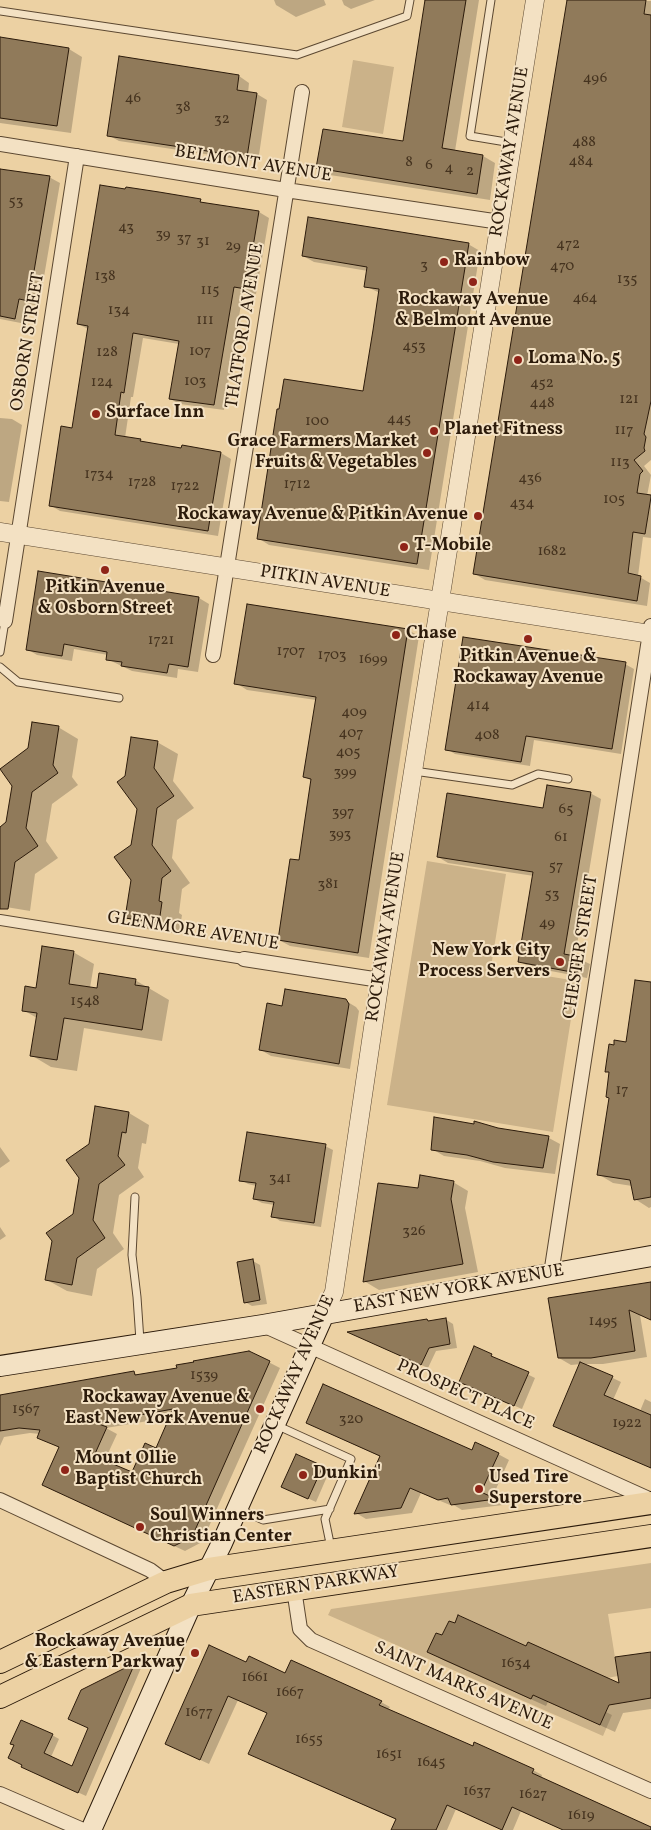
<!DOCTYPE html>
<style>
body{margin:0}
canvas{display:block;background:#ecd1a3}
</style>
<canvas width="651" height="1830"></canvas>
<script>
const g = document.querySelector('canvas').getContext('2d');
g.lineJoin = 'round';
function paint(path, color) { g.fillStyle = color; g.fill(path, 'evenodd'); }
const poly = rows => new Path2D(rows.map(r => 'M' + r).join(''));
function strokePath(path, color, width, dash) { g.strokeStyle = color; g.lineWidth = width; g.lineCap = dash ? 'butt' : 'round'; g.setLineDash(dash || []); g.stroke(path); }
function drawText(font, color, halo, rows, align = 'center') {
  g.font = font + ' Vollkorn,serif'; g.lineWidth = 4; g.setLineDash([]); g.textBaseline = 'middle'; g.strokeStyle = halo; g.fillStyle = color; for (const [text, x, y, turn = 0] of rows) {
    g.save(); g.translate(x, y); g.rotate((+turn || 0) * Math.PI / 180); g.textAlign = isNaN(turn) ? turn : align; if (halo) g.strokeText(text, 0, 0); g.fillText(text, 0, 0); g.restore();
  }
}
const green = poly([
 [353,60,394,67,383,134,342,127],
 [427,861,506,874,491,967,577,981,553,1132,387,1105],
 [651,1563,651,1608,608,1614,618,1676,607,1678,526,1646,459,1615,455,1623,449,1621,442,1635,436,1633,427,1652,531,1699,533,1695,599,1725,606,1712,612,1715,603,1736,328,1615,331,1609]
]);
const shadow = poly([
 [274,0,324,0,326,5,296,17,276,5],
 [342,0,375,0,351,9,344,5],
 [427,0,479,0,455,151,483,156,495,163,490,200,330,175,318,168,404,142],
 [568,0,651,1,651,460,644,466,651,475,647,496,651,496,651,538,643,537,638,576,650,583,647,606,485,580,475,574],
 [0,38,69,49,82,57,71,133,0,123],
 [239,76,249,83,248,93,257,94,267,100,258,162,119,141,108,135],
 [0,170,49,177,60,183,39,306,29,304,26,324,0,319],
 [200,201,206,204,259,212,269,218,256,294,243,292,224,410,180,404,170,399,179,344,143,338,133,397,131,397,125,438,140,440,147,444,182,449,183,447,221,453,231,459,218,536,60,511,50,505,73,429,88,329,78,324],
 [468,244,480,251,429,570,269,545,258,538,364,393,380,293,365,286,368,271,314,262,303,256],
 [0,418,12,419,22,425,9,502,0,501],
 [39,573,199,598,209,604,198,672,178,669,177,678,132,671,107,659,108,655,74,649,72,661,37,655,27,649],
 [408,630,419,636,369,958,290,946,279,940,300,861,312,781,305,777,316,700,247,690,236,683],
 [625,664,634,669,621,754,534,740,530,766,455,754,447,749],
 [58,727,78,739,72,777,78,785,52,804,46,841,58,858,35,874,30,911,0,906,0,829,7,823],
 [157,742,178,754,173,781,194,808,177,820,172,858,190,883,182,889,179,913,182,915,179,934,147,929,126,917,132,880,132,845,138,808,126,777],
 [590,793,601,799,575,957,590,964,587,978,530,967,519,961,534,876,448,863,438,857,544,810],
 [73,952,94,964,90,988,98,989,135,980,169,1000,162,1041,84,1028,77,1071,51,1067,31,1055,37,1018,23,1010,37,989],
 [651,984,651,1207,649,1208,635,1199,632,1186,613,1183,598,1174,610,1098,610,1073,606,1071,615,1046,627,1043],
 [346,1001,356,1007,359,1011,350,1069,271,1056,261,1050],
 [96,1108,129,1113,149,1125,146,1144,142,1143,138,1168,144,1177,119,1195,113,1233,124,1249,97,1269,92,1296,67,1291,47,1280,74,1215,90,1145],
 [498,1129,549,1138,560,1144,555,1174,505,1168,480,1161,444,1156,432,1149],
 [325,1146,333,1150,321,1227,280,1221,273,1216,274,1205,262,1203,254,1199,256,1186,248,1184,241,1180],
 [0,1147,10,1161,0,1168],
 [453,1182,468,1191,465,1208,478,1272,379,1290,364,1281,419,1190],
 [0,1227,6,1236,0,1240],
 [253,1261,260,1265,267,1304,252,1306,245,1302],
 [651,1283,651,1320,640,1315,647,1357,603,1364,584,1364,621,1382,613,1400,640,1411,645,1399,651,1402,651,1468,564,1430,581,1364,571,1365,559,1358],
 [445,1319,453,1324,457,1348,436,1351,428,1368,356,1335,427,1321,430,1322],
 [475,1348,535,1378,522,1409,467,1385],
 [249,1352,280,1368,202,1542,185,1551,43,1485,60,1448,38,1437,40,1434,30,1433,4,1437,0,1446,0,1396,134,1373,139,1376,178,1369],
 [172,1417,157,1450,133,1474,104,1462,117,1434,106,1428],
 [307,1423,472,1452,498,1454,509,1460,492,1498,503,1505,462,1510,452,1504,450,1505,421,1493,412,1513,366,1519,356,1513,381,1457],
 [322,1467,329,1472,316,1502,290,1490],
 [527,1647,620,1685,651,1653,651,1709,623,1713,615,1732,548,1702,546,1706,443,1660,429,1652],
 [135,1664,141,1668,86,1796,29,1770,52,1735,59,1739,51,1757,72,1767,90,1728,82,1690],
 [247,1664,381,1702,390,1707,388,1710,473,1748,533,1770,542,1775,541,1779,651,1828,651,1830,563,1830,521,1811,513,1830,503,1830,456,1809,447,1830,393,1830,397,1820,259,1758,268,1714,238,1700,209,1764,166,1744]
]);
const building = poly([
 [425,0,466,0,442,148,483,155,477,194,316,168,323,129,403,141,425,0],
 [567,0,646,0,644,14,651,15,651,401,644,434,646,437,644,448,645,451,634,460,643,471,640,474,637,493,651,495,651,497,645,534,633,532,628,573,641,576,637,601,473,574,567,0],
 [0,37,69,48,57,126,0,118,0,37],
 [119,56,239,75,237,90,257,93,247,157,107,136,119,56],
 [0,169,50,176,29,301,19,299,15,319,0,316,0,169],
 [100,185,125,189,126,187,159,192,201,199,200,202,259,211,246,289,234,287,214,405,169,399,179,341,133,333,124,393,121,392,115,435,141,439,140,441,181,448,182,445,221,452,208,531,49,506,61,426,72,428,88,326,77,324,100,185],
 [308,217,469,243,417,564,257,539,277,409,279,409,284,379,363,391,373,330,379,289,364,287,367,267,302,256,308,217],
 [38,571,199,597,188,667,169,664,167,673,121,666,122,662,106,660,107,652,64,644,62,656,26,650,38,571],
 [247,604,408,629,358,953,278,940,290,859,299,860,305,819,311,779,303,777,316,697,234,684,247,604],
 [463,637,626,662,612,749,526,736,521,762,445,750,463,637],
 [32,722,59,726,53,765,58,773,32,792,26,828,38,846,15,862,8,909,0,909,0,827,6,822,12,786,0,769,28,748,32,722],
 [131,737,158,741,154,768,174,796,157,808,152,845,171,871,162,878,159,901,162,902,159,923,125,918,131,880,114,857,131,845,137,809,117,782,125,776,131,737],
 [547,785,591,792,564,954,580,957,577,973,518,962,533,872,437,857,447,793,543,808,547,785],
 [42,946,74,951,69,984,97,988,99,973,136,979,135,985,149,987,142,1030,64,1018,57,1060,30,1056,37,1013,22,1011,25,986,36,988,42,946],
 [635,980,651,982,651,1197,634,1200,630,1180,597,1175,609,1098,606,1097,609,1072,605,1072,609,1044,614,1045,614,1040,626,1042,635,980],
 [285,989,346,999,349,1004,339,1064,259,1050,267,1003,282,1006,285,989],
 [95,1106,129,1112,126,1133,122,1132,118,1156,125,1165,99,1184,93,1220,105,1238,77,1258,72,1285,45,1280,52,1241,46,1233,73,1214,79,1178,66,1160,89,1144,95,1106],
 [434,1117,474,1124,474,1121,498,1128,549,1136,543,1168,493,1162,467,1155,431,1150,434,1117],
 [247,1132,326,1144,314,1223,271,1217,274,1202,253,1199,256,1183,239,1181,247,1132],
 [420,1175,454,1181,451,1199,463,1264,363,1282,378,1183,418,1188,420,1175],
 [253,1259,260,1300,244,1303,237,1262,253,1259],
 [651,1282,651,1320,629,1310,635,1351,591,1358,558,1358,548,1298,651,1282],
 [446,1318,450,1344,429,1348,421,1365,347,1332,427,1319,428,1321,446,1318],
 [474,1346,492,1354,491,1356,529,1372,514,1406,459,1382,474,1346],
 [249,1351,270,1361,192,1537,174,1546,42,1485,59,1447,37,1438,40,1430,19,1428,0,1431,0,1395,134,1371,135,1375,177,1368,176,1365,194,1362,193,1361,249,1351],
 [173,1409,156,1448,145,1443,132,1472,94,1456,107,1427,96,1423,173,1409],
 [580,1362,613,1376,604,1395,651,1415,651,1468,553,1426,580,1362],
 [323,1384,472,1450,475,1442,499,1453,481,1492,496,1499,451,1505,448,1498,438,1500,410,1488,401,1508,354,1514,380,1456,306,1423,323,1384],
 [296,1454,323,1466,308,1499,281,1487,296,1454],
 [458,1615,526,1646,528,1642,619,1683,615,1657,651,1652,651,1698,609,1705,600,1725,533,1695,531,1699,427,1652,436,1633,442,1635,449,1621,455,1623,458,1615],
 [209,1645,246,1662,249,1656,285,1673,291,1660,382,1701,379,1705,473,1746,474,1742,534,1769,532,1773,651,1827,651,1830,563,1830,512,1807,502,1830,447,1805,436,1830,391,1830,396,1819,248,1754,267,1713,228,1696,200,1760,165,1744,209,1645],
 [135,1663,78,1793,21,1767,22,1765,8,1758,14,1745,10,1744,21,1720,53,1734,44,1753,72,1766,88,1728,68,1719,81,1690,135,1663]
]);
const service = poly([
 [491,0,470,136,512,143],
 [0,11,297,55,407,16,410,0],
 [0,652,5,621],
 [0,667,18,682,119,698],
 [414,771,512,785,538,774,568,779],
 [135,1197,132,1255,137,1297,140,1341],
 [276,1425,351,1459,325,1519,331,1548],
 [239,1509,263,1520,330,1509]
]);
const pedestrian = poly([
 [0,920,244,959]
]);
const minor = poly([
 [0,144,286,190,500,222],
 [5,621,77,156],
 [213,655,302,92],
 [244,959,380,980],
 [551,1274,651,626],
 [263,1325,651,1500],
 [0,1500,150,1570,166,1582],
 [294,1589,300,1629,311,1640,651,1791],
 [0,1794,83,1830]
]);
const tertiary = poly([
 [0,532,651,634],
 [324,1314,334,1292,380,980,535,0]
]);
const secondary = poly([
 [0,1366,263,1325,651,1256],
 [91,1830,191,1605,222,1543,324,1314]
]);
const primary = poly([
 [0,1662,166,1582,209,1569,651,1503],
 [0,1697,191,1605,651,1536]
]);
const markers = [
 [444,262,5,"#8f2418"],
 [473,282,5,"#8f2418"],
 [518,360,5,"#8f2418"],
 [96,414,5,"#8f2418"],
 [434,431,5,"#8f2418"],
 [427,453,5,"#8f2418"],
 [478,516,5,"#8f2418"],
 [404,547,5,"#8f2418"],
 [105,570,5,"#8f2418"],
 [396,635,5,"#8f2418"],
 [528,639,5,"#8f2418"],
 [560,962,5,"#8f2418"],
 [260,1409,5,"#8f2418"],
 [65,1470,5,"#8f2418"],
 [303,1475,5,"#8f2418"],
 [479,1489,5,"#8f2418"],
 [140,1527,5,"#8f2418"],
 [195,1653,5,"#8f2418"]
];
const numberNames = [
 ["496",595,79],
 ["46",133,99],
 ["38",183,108],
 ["32",222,120],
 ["488",584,143],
 ["484",581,162],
 ["8",409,163],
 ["6",429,166],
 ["4",449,169],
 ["2",470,172],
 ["53",16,202],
 ["43",126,228],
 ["39",163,235],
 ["37",184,239],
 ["31",203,242],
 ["472",568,245],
 ["29",233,247],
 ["3",424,266],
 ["470",562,267],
 ["138",105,277],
 ["135",627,280],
 ["115",210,291],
 ["464",585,299],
 ["134",119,311],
 ["111",205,321],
 ["453",414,347],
 ["107",200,352],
 ["128",107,353],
 ["103",195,382],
 ["124",102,383],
 ["452",542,384],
 ["121",629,400],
 ["448",542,404],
 ["445",399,420],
 ["100",317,422],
 ["117",624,431],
 ["113",620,463],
 ["1734",99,475],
 ["436",530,479],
 ["1728",142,483],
 ["1712",297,485],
 ["1722",185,487],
 ["105",614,500],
 ["434",522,504],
 ["1682",552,552],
 ["1721",161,641],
 ["1707",291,652],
 ["1703",332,656],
 ["1699",373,660],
 ["414",478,706],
 ["409",354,713],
 ["407",351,734],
 ["408",487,736],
 ["405",348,753],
 ["399",345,773],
 ["65",566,810],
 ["397",343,813],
 ["393",340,835],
 ["61",561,838],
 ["57",556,867],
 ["381",328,885],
 ["53",552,895],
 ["49",547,924],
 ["1548",85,1002],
 ["17",622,1091],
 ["341",280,1179],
 ["326",414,1232],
 ["1495",603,1322],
 ["1539",204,1376],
 ["1567",26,1410],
 ["320",351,1420],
 ["1922",627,1424],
 ["1634",516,1664],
 ["1661",255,1678],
 ["1667",290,1693],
 ["1677",199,1713],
 ["1655",309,1740],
 ["1651",389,1755],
 ["1645",431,1763],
 ["1637",477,1792],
 ["1627",533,1795],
 ["1619",581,1816]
];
const streetNames = [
 ["ROCKAWAY AVENUE",511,152,-81],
 ["BELMONT AVENUE",253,165,9],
 ["THATFORD AVENUE",246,326,-81],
 ["OSBORN STREET",29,342,-81],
 ["PITKIN AVENUE",325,583,9],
 ["GLENMORE AVENUE",193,932,9],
 ["ROCKAWAY AVENUE",387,937,-81],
 ["CHESTER STREET",582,947,-81],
 ["EAST NEW YORK AVENUE",459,1290,-10],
 ["ROCKAWAY AVENUE",296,1375,-66],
 ["PROSPECT PLACE",465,1396,24],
 ["EASTERN PARKWAY",316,1586,-9],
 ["SAINT MARKS AVENUE",463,1687,24]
];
const poiNames = [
 ["Rainbow",454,262],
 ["Rockaway Avenue",473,301,"center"],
 ["& Belmont Avenue",473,322,"center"],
 ["Loma No. 5",528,360],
 ["Surface Inn",106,414],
 ["Planet Fitness",444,431],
 ["Grace Farmers Market",417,443,"right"],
 ["Fruits & Vegetables",417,464,"right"],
 ["Rockaway Avenue & Pitkin Avenue",468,516,"right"],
 ["T-Mobile",414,547],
 ["Pitkin Avenue",105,589,"center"],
 ["& Osborn Street",105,610,"center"],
 ["Chase",406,635],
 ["Pitkin Avenue &",528,658,"center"],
 ["Rockaway Avenue",528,679,"center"],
 ["New York City",550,952,"right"],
 ["Process Servers",550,973,"right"],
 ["Rockaway Avenue &",250,1399,"right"],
 ["East New York Avenue",250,1420,"right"],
 ["Mount Ollie",75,1460],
 ["Baptist Church",75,1481],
 ["Dunkin'",313,1475],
 ["Used Tire",489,1479],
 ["Superstore",489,1500],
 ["Soul Winners",150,1517],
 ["Christian Center",150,1538],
 ["Rockaway Avenue",185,1643,"right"],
 ["& Eastern Parkway",185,1664,"right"]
];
paint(green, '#cbb289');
paint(shadow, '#0003');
paint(building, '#907a5a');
strokePath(building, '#2c1b0b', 1);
strokePath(service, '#5c4831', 9);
strokePath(pedestrian, '#5c4831', 12);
strokePath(minor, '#5c4831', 16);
strokePath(tertiary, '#5c4831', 19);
strokePath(secondary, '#2c1b0b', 22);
strokePath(primary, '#2c1b0b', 24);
strokePath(service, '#f3e1c3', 7);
strokePath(pedestrian, '#f3e1c3', 10);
strokePath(minor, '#f3e1c3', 14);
strokePath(tertiary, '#f3e1c3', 18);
strokePath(secondary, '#f3e1c3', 20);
strokePath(primary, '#ecd1a3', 22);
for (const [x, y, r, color] of markers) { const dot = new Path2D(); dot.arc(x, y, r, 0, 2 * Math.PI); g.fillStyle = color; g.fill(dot); strokePath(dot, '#f3e1c3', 2); }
drawText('15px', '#45331f', null, numberNames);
drawText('18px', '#2c1b0b', '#f3e1c3', streetNames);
drawText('bold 18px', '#2c1b0b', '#f3e1c3', poiNames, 'left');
</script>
